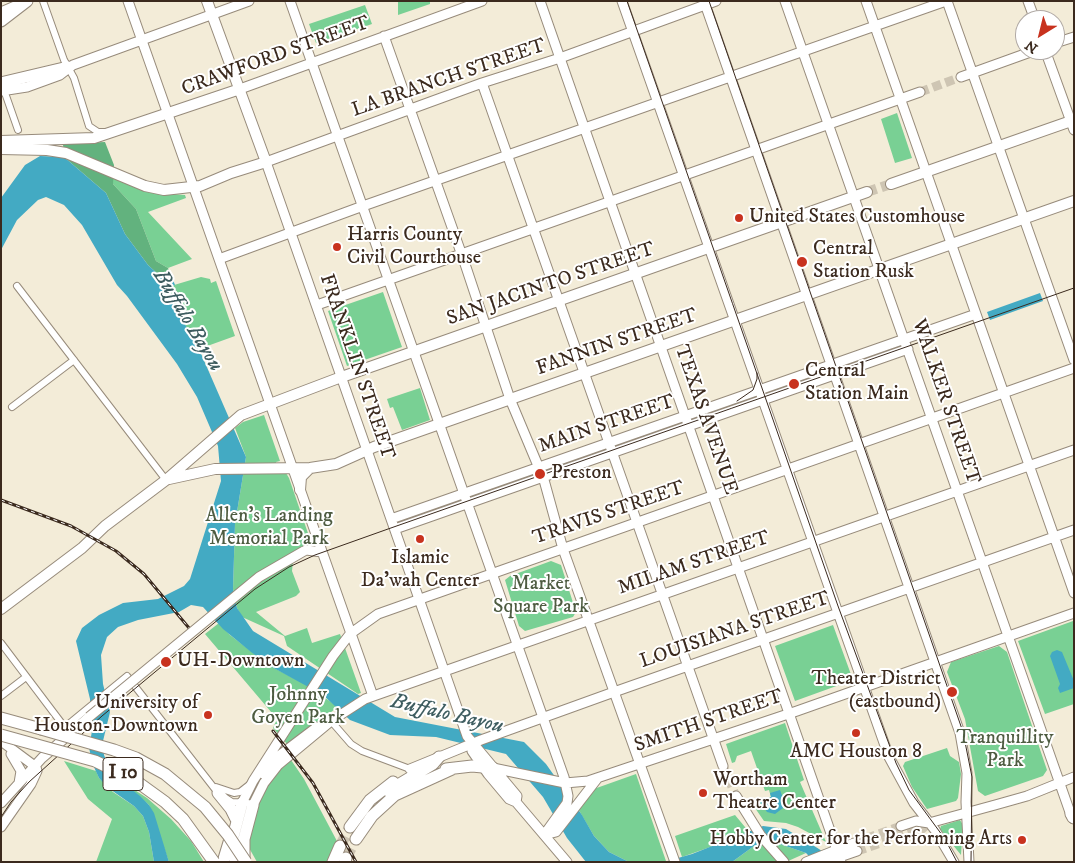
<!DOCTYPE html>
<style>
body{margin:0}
#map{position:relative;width:1075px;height:863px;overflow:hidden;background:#f3ecd8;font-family:"IM FELL DW Pica",serif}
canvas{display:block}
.frame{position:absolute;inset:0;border:2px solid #3b2a1e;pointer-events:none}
.north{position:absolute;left:1015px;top:10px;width:50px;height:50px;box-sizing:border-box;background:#fff;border:1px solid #b1aaa5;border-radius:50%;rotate:216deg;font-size:14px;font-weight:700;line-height:20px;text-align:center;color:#3b2a1e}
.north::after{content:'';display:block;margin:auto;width:18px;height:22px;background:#c8321e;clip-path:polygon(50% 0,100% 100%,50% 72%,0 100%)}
</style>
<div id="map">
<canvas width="1075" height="863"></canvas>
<div class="frame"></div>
<div class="north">N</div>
</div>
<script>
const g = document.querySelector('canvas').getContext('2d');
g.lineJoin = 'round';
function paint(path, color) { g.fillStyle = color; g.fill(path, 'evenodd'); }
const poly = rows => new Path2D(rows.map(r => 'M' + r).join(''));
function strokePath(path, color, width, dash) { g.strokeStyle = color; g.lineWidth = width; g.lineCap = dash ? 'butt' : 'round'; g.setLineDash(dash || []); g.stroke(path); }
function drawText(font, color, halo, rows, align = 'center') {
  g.font = font + ' "IM FELL DW Pica",serif'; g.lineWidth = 4; g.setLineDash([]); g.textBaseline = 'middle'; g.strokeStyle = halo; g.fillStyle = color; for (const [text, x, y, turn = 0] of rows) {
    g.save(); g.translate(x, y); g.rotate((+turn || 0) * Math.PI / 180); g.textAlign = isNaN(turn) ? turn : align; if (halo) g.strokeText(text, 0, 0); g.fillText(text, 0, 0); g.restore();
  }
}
const green = poly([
 [398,1,430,1,430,4,398,15],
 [365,5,372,24,316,43,309,24],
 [897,113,912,158,895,163,881,119],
 [112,178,147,192,185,195,186,198,148,212,192,259,168,268,156,261,136,209,113,184],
 [201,277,210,279,211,283,216,281,235,336,199,349,164,288],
 [383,292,402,347,347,366,328,311],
 [420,388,430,420,402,430,393,407,390,408,387,399],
 [264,415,280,461,276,462,278,472,286,473,289,478,311,542,294,551,292,571,300,592,296,596,256,612,285,636,307,628,312,643,340,634,361,693,358,694,287,646,284,636,242,617,237,608,233,589,235,524,246,457,235,428,243,422],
 [551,561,561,565,576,612,573,617,525,631,519,626,505,580,510,576],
 [1073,621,1074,704,1045,714,1018,641],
 [219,623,230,635,270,666,307,685,338,707,287,744,273,728,277,719,205,634],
 [833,625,853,680,795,701,775,646],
 [999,646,1007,652,1047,770,1043,776,985,796,978,791,965,719,947,672,951,662],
 [785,723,804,780,800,782,826,842,798,827,786,823,764,821,755,808,757,803,771,797,769,790,765,791,751,751,737,756,735,762,732,763,726,744],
 [947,748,950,756,959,762,961,774,958,798,956,801,927,809,912,787,903,766,905,762],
 [291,760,304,779,338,843,329,862,257,862,248,846,260,795,278,770],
 [64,761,96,771,99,778,113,792,134,806,143,816,149,832,154,862,96,862,112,819,88,799],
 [636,774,666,861,629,862,609,852,594,836,577,807,591,790],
 [124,783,147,798,171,819,191,841,204,862,169,862,149,805],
 [735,815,750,833,682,857,675,836],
 [960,820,963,825,961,855,940,829,941,826],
 [774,842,806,853,786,862,732,862,754,846]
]);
const forest = poly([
 [105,142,114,165,113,184,136,209,156,261,168,268,170,272,160,276,148,265,125,234,106,193,64,157,63,144]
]);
const water = poly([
 [40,156,64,157,106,193,125,234,148,265,160,276,170,272,175,285,165,289,199,349,246,457,235,524,233,589,237,608,253,631,395,717,524,742,546,764,582,815,594,836,609,852,629,862,586,862,567,838,543,797,506,754,436,737,390,735,350,720,323,695,270,666,251,652,223,629,203,607,191,605,179,612,138,620,118,627,107,637,101,655,103,684,110,712,103,741,104,755,112,774,140,796,149,805,154,813,169,862,154,862,149,832,143,816,134,806,107,787,99,778,93,765,89,748,92,731,90,699,76,641,82,628,99,615,123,603,158,599,184,586,190,579,221,481,218,446,197,397,177,364,127,296,117,285,82,225,64,205,46,197,38,200,17,220,1,250,1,198,25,165],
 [1040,293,1043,301,990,320,987,312],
 [1057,650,1062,652,1074,681,1074,688,1060,693,1058,688,1060,684,1050,656,1052,652],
 [780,790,783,798,783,808,775,814,767,812,760,802,771,797,770,793],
 [763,826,786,829,819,849,836,862,815,862,806,853,774,842,754,846,732,862,664,862,692,854]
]);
const secondaryTunnel = poly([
 [920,92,961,77],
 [723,766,736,796],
 [854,843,901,826],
 [857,851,922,829,929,823]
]);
const primaryTunnel = poly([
 [867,192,891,184]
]);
const highwayTunnel = poly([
 [340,846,350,827],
 [346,858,356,839]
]);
const street = poly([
 [43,1,64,60,74,78,89,126,98,132,105,132],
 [4,90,18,130],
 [17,286,166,480],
 [12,407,74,360],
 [1,643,66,729],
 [1,696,26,677],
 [331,721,351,744,362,751,410,769],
 [65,727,127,676,218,793,232,802,248,803],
 [216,787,234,793,240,792,249,785]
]);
const secondary = poly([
 [128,1,373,696],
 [290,1,564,777,568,796,567,803,544,835],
 [540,1,841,862],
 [622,1,889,757,914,803,935,830,954,862],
 [704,1,960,733,967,773,966,802,969,862],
 [785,1,1072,818],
 [866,1,1074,593],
 [947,1,1074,360],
 [1028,1,1035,20],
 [1,12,17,5],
 [384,36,464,261,510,399,544,480,563,549,675,862],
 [1055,43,1074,37],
 [1045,50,1074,130],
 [961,77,1036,50],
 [482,83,723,766],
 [240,89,482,1],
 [1,91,27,87,60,75,73,65,249,1],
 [219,259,363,206,946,1],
 [317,305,920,92],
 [391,519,976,314],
 [395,529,908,349],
 [306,550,322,552],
 [1,741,36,767],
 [472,744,472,751,488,774,509,799,516,802,567,862],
 [11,754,21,771,19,783],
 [493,768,565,783,588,781,797,711,1074,613],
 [410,769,481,740,614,692,1074,530],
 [263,774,280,755,317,727],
 [736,796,761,836,784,862],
 [516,802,517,796,467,736,266,162,482,83,560,58,716,1],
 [1,803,42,758,89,717],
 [242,803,253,781,333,656,350,634,378,614,1074,368],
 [253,805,264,783,278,765,331,721,365,699,1074,450],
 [901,826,916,821,929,823,995,805,1027,796,1074,777],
 [1,827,31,784,37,771,36,767],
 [544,835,556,832,597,779],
 [806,862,854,843],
 [825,862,857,851]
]);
const primary = poly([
 [1,141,94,138,240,89],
 [1,149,47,150,66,153,145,186,164,190,200,186,231,173,266,162,207,1],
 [891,184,1074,120],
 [169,479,215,469,310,468,336,464,374,447,1074,201],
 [300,490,301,477,310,468],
 [1,609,82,548,105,526,166,480,241,415,336,379,867,192]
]);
const highway = poly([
 [1,21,27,1],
 [1,83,68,67],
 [1,718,41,729],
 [446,769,472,766,493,768],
 [388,791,433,764,439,757],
 [218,793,231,809,236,819],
 [1071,814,1074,818],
 [350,827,370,800,393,782],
 [356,839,372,816,395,795,452,769],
 [223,862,230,839],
 [235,862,233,837,242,803],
 [244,862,244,839,253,805],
 [333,862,340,846],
 [345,862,346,858]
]);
const tram = poly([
 [627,1,838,606,896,763,909,790,945,839,957,862],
 [709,1,963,732,972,777,971,862],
 [737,401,753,390,757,379,757,373],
 [1,817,11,802,29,782,102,716,255,589,289,567,315,555,388,529,1074,288]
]);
const rail = poly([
 [1,500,71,526,116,551,144,574,189,628],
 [273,731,313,783,356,862]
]);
const secondaryBridge = poly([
 [89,717,259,577,304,551]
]);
const highwayBridge = poly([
 [41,729,114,750,136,758,165,774,205,807,228,835,246,862],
 [1,735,95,761,136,781,165,802,183,819,214,862]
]);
const markers = [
 [739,218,5,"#c8321e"],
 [337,247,5,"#c8321e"],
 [802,262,6,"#c8321e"],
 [794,384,6,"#c8321e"],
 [540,474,6,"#c8321e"],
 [420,539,5,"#c8321e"],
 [166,662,6,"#c8321e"],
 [952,692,6,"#c8321e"],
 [208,715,5,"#c8321e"],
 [856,733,5,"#c8321e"],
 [703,793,5,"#c8321e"],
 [1022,840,5,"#c8321e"]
];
const shields = [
 [123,774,40]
];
const shieldNames = [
 ["I 10",123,774]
];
const streetNames = [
 ["CRAWFORD STREET",276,57,-20],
 ["LA BRANCH STREET",449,79,-19],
 ["SAN JACINTO STREET",551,285,-19],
 ["FANNIN STREET",617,343,-19],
 ["FRANKLIN STREET",356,367,71],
 ["WALKER STREET",945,402,71],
 ["TEXAS AVENUE",705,420,71],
 ["MAIN STREET",607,425,-19],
 ["TRAVIS STREET",609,514,-19],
 ["MILAM STREET",694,564,-19],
 ["LOUISIANA STREET",735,631,-19],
 ["SMITH STREET",709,722,-19]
];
const poiNames = [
 ["United States Customhouse",749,218],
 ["Harris County",347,236],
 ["Civil Courthouse",347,259],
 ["Central",813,250],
 ["Station Rusk",813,273],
 ["Central",805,372],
 ["Station Main",805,395],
 ["Preston",551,474],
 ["Islamic",420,559,"center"],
 ["Da'wah Center",420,582,"center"],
 ["UH-Downtown",177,662],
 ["Theater District",941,680,"right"],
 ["(eastbound)",941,703,"right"],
 ["University of",198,704,"right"],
 ["Houston-Downtown",198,727,"right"],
 ["AMC Houston 8",856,753,"center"],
 ["Wortham",713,781],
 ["Theatre Center",713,804],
 ["Hobby Center for the Performing Arts",1012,840,"right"]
];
const parkNames = [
 ["Allen's Landing",269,517],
 ["Memorial Park",269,540],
 ["Market",541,585],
 ["Square Park",541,608],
 ["Johnny",298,696],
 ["Goyen Park",298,719],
 ["Tranquillity",1005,739],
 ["Park",1005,762]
];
const waterNames = [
 ["Buffalo Bayou",187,321,59],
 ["Buffalo Bayou",447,715,13]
];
paint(green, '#79d094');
paint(forest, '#62b27e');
paint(water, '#43aac3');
strokePath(secondaryTunnel, '#cec5b3', 9, [9, 4.5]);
strokePath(primaryTunnel, '#cec5b3', 10, [10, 5]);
strokePath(highwayTunnel, '#cec5b3', 11, [11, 5.5]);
strokePath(street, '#978b7b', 8);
strokePath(secondary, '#978b7b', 11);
strokePath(primary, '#978b7b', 12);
strokePath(highway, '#978b7b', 13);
strokePath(street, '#fff', 6);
strokePath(secondary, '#fff', 9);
strokePath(primary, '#fff', 10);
strokePath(highway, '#fff', 11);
strokePath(tram, '#3b2a1e', 1);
strokePath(rail, '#3b2a1e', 3);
strokePath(rail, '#fff', 1, [4]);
strokePath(secondaryBridge, '#978b7b', 11, []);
strokePath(highwayBridge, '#978b7b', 13, []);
strokePath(secondaryBridge, '#fff', 9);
strokePath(highwayBridge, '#fff', 11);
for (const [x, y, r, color] of markers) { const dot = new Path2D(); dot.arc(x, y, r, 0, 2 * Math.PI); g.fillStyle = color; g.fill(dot); strokePath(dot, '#fff', 2); }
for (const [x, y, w] of shields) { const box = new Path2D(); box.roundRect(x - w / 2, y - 16.5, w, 33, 4); g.fillStyle = '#fff'; g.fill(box); strokePath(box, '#3b2a1e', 1); }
drawText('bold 19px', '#3b2a1e', null, shieldNames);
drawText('20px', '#3b2a1e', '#fff', streetNames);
drawText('20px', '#3b2a1e', '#fff', poiNames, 'left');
drawText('20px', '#4e5c41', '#fff', parkNames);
drawText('italic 21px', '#3e5d60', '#fff', waterNames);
</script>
